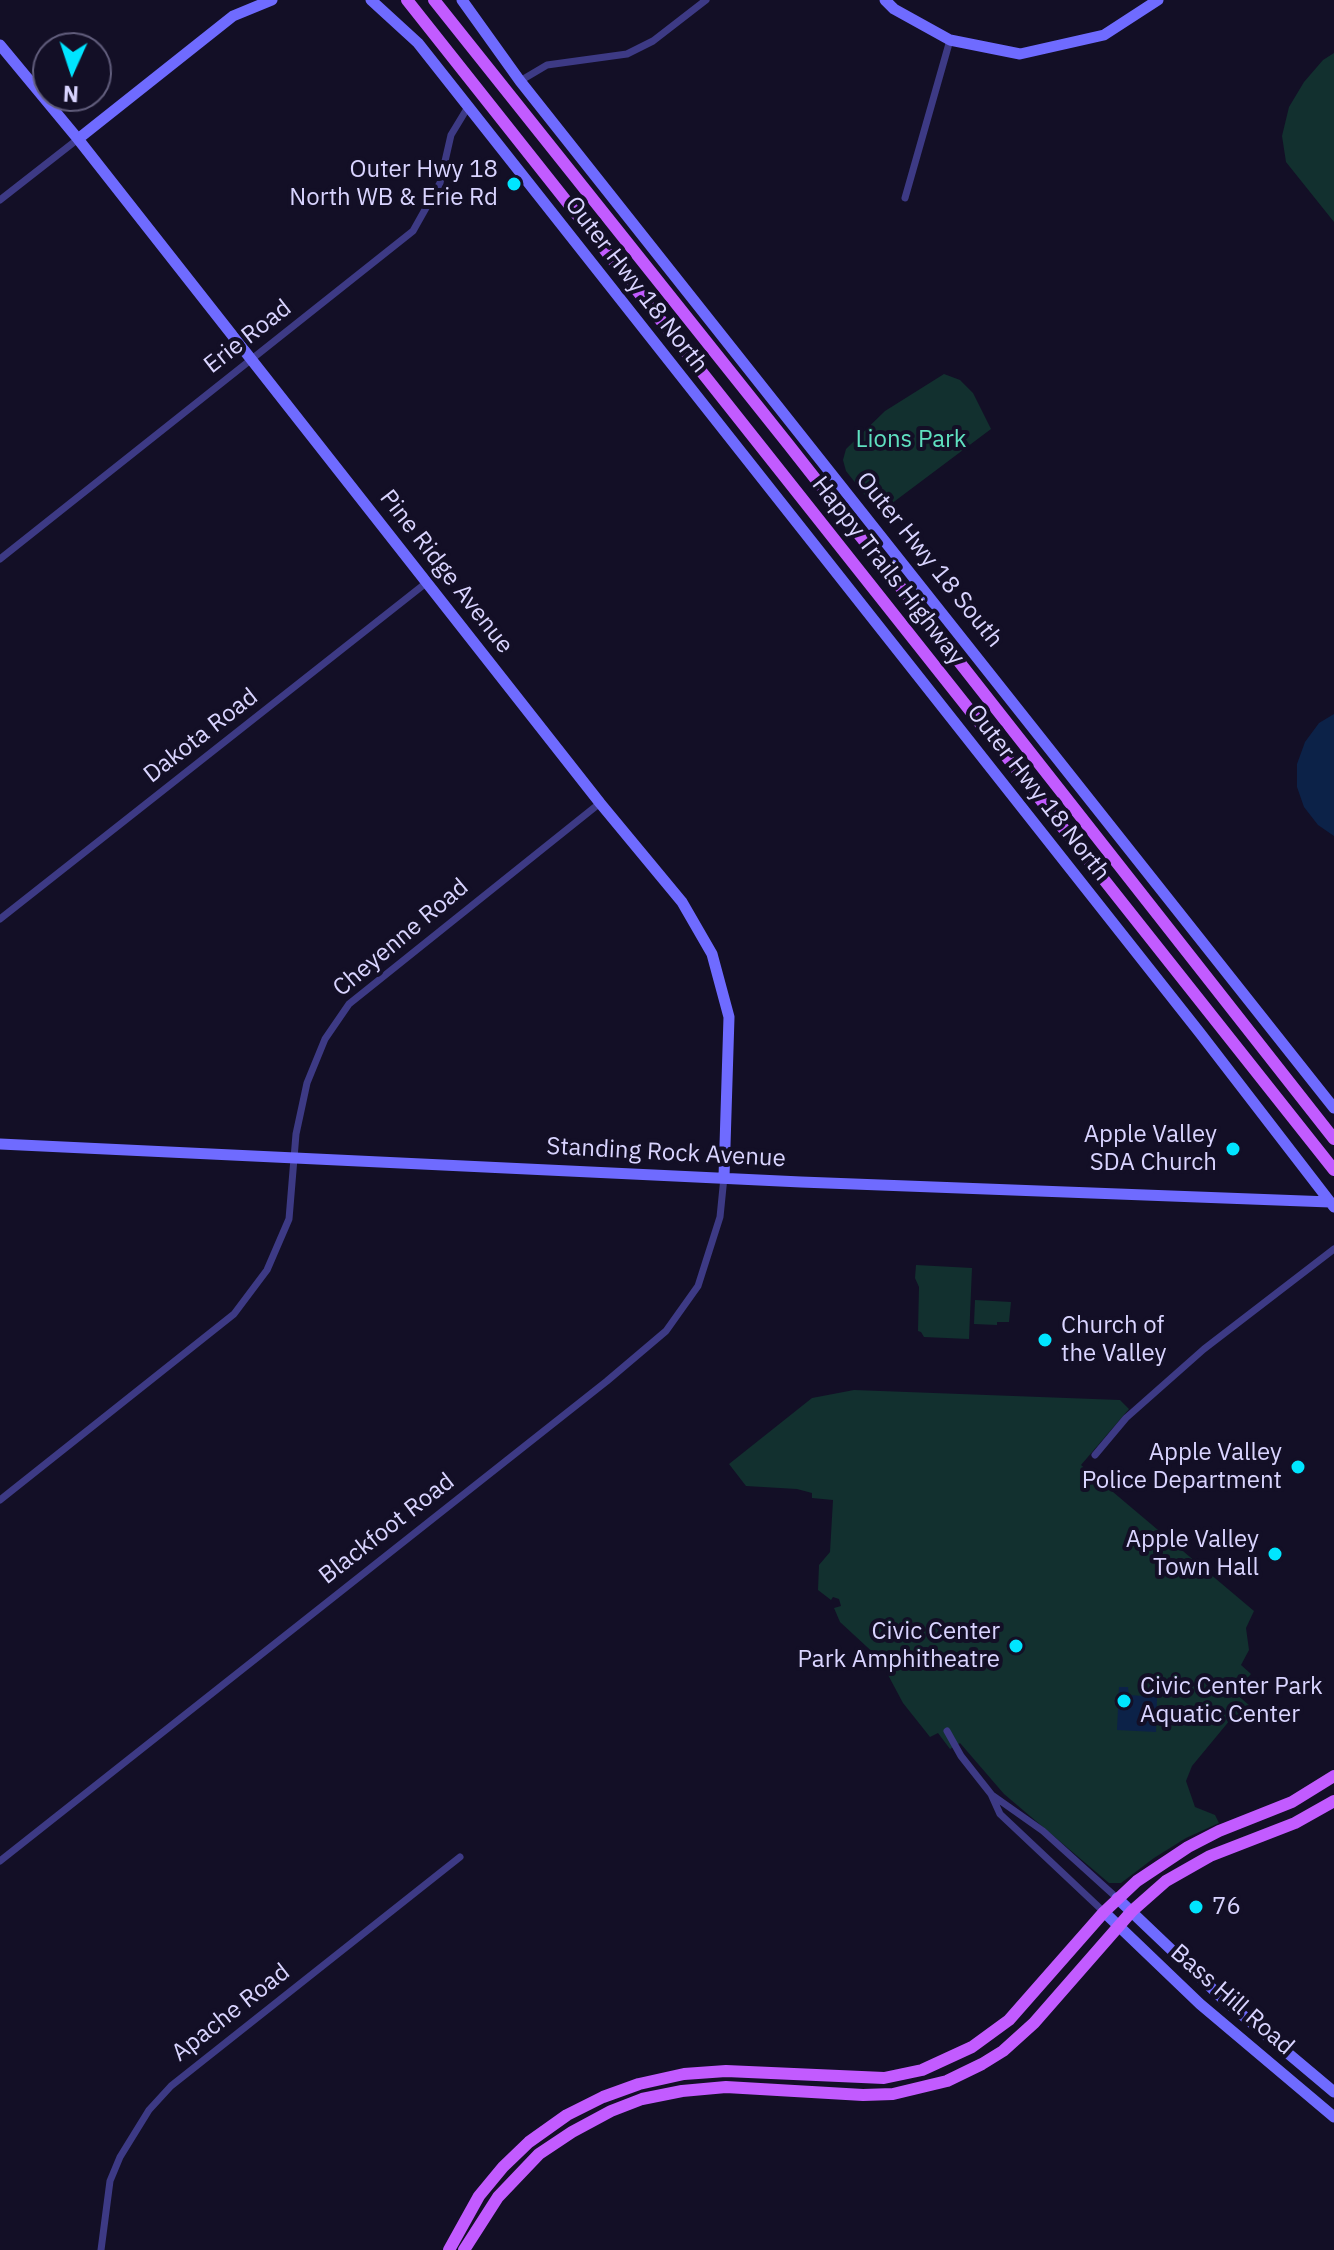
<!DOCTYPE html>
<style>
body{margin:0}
#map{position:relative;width:1334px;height:2250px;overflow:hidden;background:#130f26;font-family:"IBM Plex Sans",sans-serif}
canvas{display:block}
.north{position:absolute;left:32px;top:32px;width:80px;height:80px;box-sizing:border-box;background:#130f26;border:2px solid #625e7d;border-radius:50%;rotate:183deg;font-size:22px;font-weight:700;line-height:32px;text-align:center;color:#d9d4ff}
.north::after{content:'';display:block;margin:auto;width:28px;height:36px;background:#00e5ff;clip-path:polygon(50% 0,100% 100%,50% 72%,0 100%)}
</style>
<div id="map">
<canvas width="1334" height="2250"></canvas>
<div class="north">N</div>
</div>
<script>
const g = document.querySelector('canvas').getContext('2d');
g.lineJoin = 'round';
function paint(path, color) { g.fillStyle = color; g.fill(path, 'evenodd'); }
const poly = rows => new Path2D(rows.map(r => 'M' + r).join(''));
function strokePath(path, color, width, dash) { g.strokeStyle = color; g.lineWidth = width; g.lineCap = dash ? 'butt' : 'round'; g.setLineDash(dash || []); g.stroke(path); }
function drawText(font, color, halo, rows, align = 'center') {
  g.font = font + ' "IBM Plex Sans",sans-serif'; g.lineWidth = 8; g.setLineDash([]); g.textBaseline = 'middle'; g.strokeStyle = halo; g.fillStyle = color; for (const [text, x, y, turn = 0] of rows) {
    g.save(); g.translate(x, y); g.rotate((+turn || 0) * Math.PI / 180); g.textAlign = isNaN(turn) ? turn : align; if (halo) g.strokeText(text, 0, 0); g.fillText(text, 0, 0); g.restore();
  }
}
const green = poly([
 [1334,53,1334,222,1286,162,1282,136,1289,107,1304,82,1323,60],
 [944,374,960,380,973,393,991,429,879,513,846,471,843,460,846,449,885,411],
 [916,1265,972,1268,969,1339,924,1337,921,1332,918,1331,919,1287,915,1278],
 [975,1300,1011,1302,1009,1322,997,1322,997,1325,974,1324],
 [854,1390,1120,1400,1129,1409,1081,1465,1254,1611,1246,1628,1249,1650,1241,1665,1251,1674,1234,1692,1250,1706,1241,1717,1235,1714,1192,1766,1186,1781,1195,1807,1215,1815,1219,1823,1186,1838,1154,1858,1121,1883,1109,1883,1004,1794,960,1743,950,1749,938,1733,930,1737,903,1703,879,1658,840,1622,834,1608,841,1606,839,1599,833,1597,831,1600,818,1590,819,1565,830,1552,833,1500,812,1498,812,1493,797,1489,746,1486,729,1464,812,1398]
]);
const water = poly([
 [1334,714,1334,836,1318,825,1304,807,1297,787,1297,764,1305,742,1319,723],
 [1119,1687,1128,1687,1129,1695,1157,1697,1156,1732,1117,1730]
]);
const street = poly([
 [520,81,547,65,627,54,653,41,706,0],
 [905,198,950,40],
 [0,200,78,139],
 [0,559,413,231,440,183,451,135,468,107],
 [0,919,426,583],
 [1095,1455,1126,1418,1204,1349,1334,1249],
 [0,1500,234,1314,267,1270,289,1219,296,1134,307,1083,325,1039,349,1004,600,803],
 [947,1731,961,1756,991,1794,1000,1814,1104,1912],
 [992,1795,1043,1831,1117,1898],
 [0,1861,607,1381,666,1331,698,1286,720,1217,724,1177],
 [101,2250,110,2181,120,2157,149,2110,171,2086,460,1857]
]);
const secondary = poly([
 [371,0,418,43,1200,1033,1334,1207],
 [462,0,520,81,1334,1108],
 [885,0,894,9,950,40,1020,54,1104,35,1158,0],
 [0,45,78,139,600,803,682,902,712,954,729,1017,724,1177],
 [78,139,233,16,272,0],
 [0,1144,801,1182,1330,1202],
 [1117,1898,1221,1997,1334,2092],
 [1104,1912,1200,2004,1334,2117]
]);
const primary = poly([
 [407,0,1334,1170],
 [434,0,788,444,1334,1139],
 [449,2250,479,2196,503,2167,529,2142,567,2115,603,2097,639,2084,684,2074,726,2071,884,2078,922,2070,972,2047,1009,2020,1104,1912,1137,1881,1188,1847,1219,1831,1292,1802,1334,1776],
 [464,2250,498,2197,539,2154,572,2132,611,2111,642,2099,682,2091,726,2087,863,2095,893,2094,947,2081,982,2064,1003,2051,1034,2023,1132,1911,1166,1881,1210,1856,1295,1823,1334,1801]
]);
const markers = [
 [514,184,8,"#00e5ff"],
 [1233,1149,8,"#00e5ff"],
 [1045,1340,8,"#00e5ff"],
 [1298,1467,8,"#00e5ff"],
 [1275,1554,8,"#00e5ff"],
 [1016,1646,8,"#00e5ff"],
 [1124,1701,8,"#00e5ff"],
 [1196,1907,8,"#00e5ff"]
];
const poiNames = [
 ["Outer Hwy 18",498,170],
 ["North WB & Erie Rd",498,198],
 ["Apple Valley",1217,1135],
 ["SDA Church",1217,1163],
 ["Church of",1061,1326,"left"],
 ["the Valley",1061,1354,"left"],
 ["Apple Valley",1282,1453],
 ["Police Department",1282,1481],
 ["Apple Valley",1259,1540],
 ["Town Hall",1259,1568],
 ["Civic Center",1000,1632],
 ["Park Amphitheatre",1000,1660],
 ["Civic Center Park",1140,1687,"left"],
 ["Aquatic Center",1140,1715,"left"],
 ["76",1212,1907,"left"]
];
const streetNames = [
 ["Outer Hwy 18 North",636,285,52],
 ["Erie Road",248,337,-38],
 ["Outer Hwy 18 South",929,560,51],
 ["Happy Trails Highway",888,571,52],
 ["Pine Ridge Avenue",446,572,52],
 ["Dakota Road",201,736,-38],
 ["Outer Hwy 18 North",1038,793,52],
 ["Cheyenne Road",401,938,-40],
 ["Standing Rock Avenue",666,1153,3],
 ["Blackfoot Road",387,1529,-38],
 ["Bass Hill Road",1232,2000,41],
 ["Apache Road",231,2013,-38]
];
const parkNames = [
 ["Lions Park",911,440]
];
paint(green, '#12302f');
paint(water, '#0c2248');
strokePath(street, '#3d3a85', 7);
strokePath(secondary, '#6f6bff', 11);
strokePath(primary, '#c25bff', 12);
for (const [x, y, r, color] of markers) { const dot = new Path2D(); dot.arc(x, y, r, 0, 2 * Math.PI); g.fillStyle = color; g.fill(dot); strokePath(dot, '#130f26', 3); }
drawText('24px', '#d9d4ff', '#130f26', poiNames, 'right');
drawText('24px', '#d9d4ff', '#130f26', streetNames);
drawText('24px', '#5fe0c0', '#130f26', parkNames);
</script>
